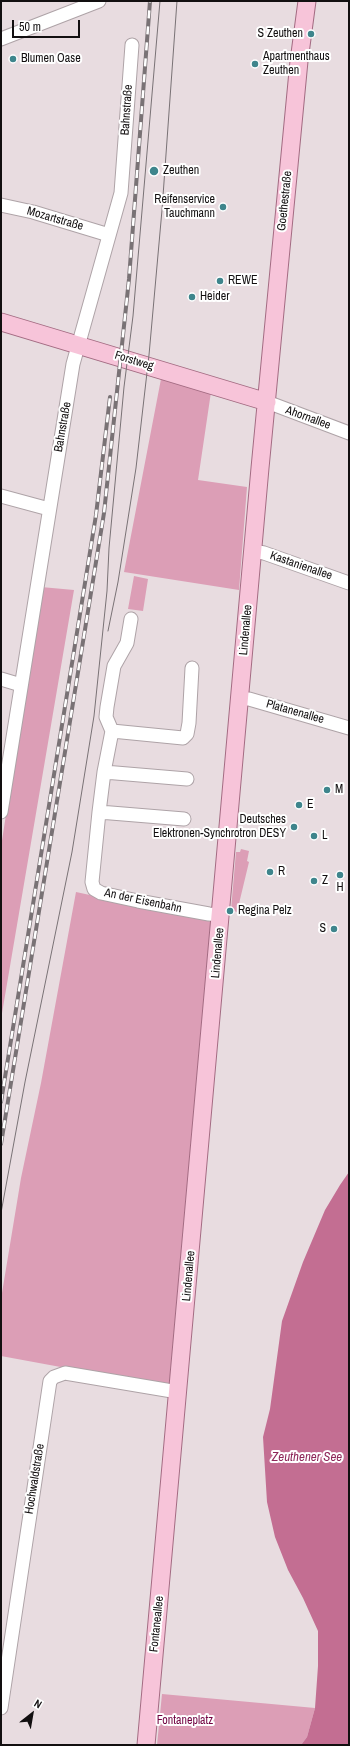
<!DOCTYPE html>
<meta charset="utf-8">
<style>
body{margin:0}
#map{position:relative;width:350px;height:1746px;overflow:hidden;background:#e8dce0;font-family:"Archivo Narrow",sans-serif}
canvas{display:block}
.frame{position:absolute;inset:0;border:2px solid #120f10;pointer-events:none}
.north{position:absolute;left:12px;top:1694px;width:40px;height:40px;-webkit-text-stroke:3px #fff;paint-order:stroke;rotate:31deg;font-size:11px;font-weight:700;line-height:16px;text-align:center;color:#120f10}
.north::after{content:'';display:block;margin:auto;width:14px;height:18px;background:#120f10;clip-path:polygon(50% 0,100% 100%,50% 72%,0 100%)}
.scale{position:absolute;left:12px;top:20px;width:68px;height:18px;box-sizing:border-box;border:2px solid #120f10;border-top:0;padding-left:5px;font-size:12px;line-height:14px;white-space:nowrap;color:#120f10;-webkit-text-stroke:3px #fff;paint-order:stroke}
</style>
<div id="map">
<canvas width="350" height="1746"></canvas>
<div class="frame"></div>
<div class="north">N</div>
<div class="scale">50 m</div>
</div>
<script>
const g = document.querySelector('canvas').getContext('2d');
g.lineJoin = 'round';
function paint(path, color) { g.fillStyle = color; g.fill(path, 'evenodd'); }
const poly = rows => new Path2D(rows.map(r => 'M' + r).join(''));
function strokePath(path, color, width, dash) { g.strokeStyle = color; g.lineWidth = width; g.lineCap = dash ? 'butt' : 'round'; g.setLineDash(dash || []); g.stroke(path); }
function drawText(font, color, halo, rows, align = 'center') {
  g.font = font + ' "Archivo Narrow",sans-serif'; g.lineWidth = 4; g.setLineDash([]); g.textBaseline = 'middle'; g.strokeStyle = halo; g.fillStyle = color; for (const [text, x, y, turn = 0] of rows) {
    g.save(); g.translate(x, y); g.rotate((+turn || 0) * Math.PI / 180); g.textAlign = isNaN(turn) ? turn : align; if (halo) g.strokeText(text, 0, 0); g.fillText(text, 0, 0); g.restore();
  }
}
const green = poly([
 [161,379,211,392,198,480,247,487,239,590,124,572],
 [134,576,148,579,143,611,128,609],
 [41,587,74,590,1,1019,1,847],
 [241,849,249,851,247,861,249,862,237,912,231,910,236,852,240,852],
 [76,892,150,908,211,918,169,1387,1,1356,1,1299,21,1178,41,1083],
 [162,1694,315,1708,307,1737,301,1745,157,1745]
]);
const water = poly([
 [349,1172,349,1745,301,1745,307,1737,315,1708,318,1666,318,1631,303,1598,288,1570,275,1537,267,1502,263,1437,270,1409,282,1321,303,1262,325,1210,340,1185]
]);
const minor = poly([
 [1,39,99,1],
 [1,205,33,212,109,235],
 [267,402,349,433],
 [1,496,49,509],
 [253,551,264,553,349,583],
 [131,619,127,643,114,666,107,707,106,717,112,731,104,772,99,812,92,882,94,889,101,893,138,901,209,914,221,915],
 [1,679,21,685],
 [240,699,249,699,349,728],
 [112,731,183,738,187,734,189,723,192,668],
 [104,772,187,779],
 [1,812,73,364,121,193,132,45],
 [99,812,184,819],
 [1,1708,50,1381,54,1377,65,1373,178,1392]
]);
const major = poly([
 [1,322,267,402],
 [146,1745,260,468,299,61,307,1]
]);
const tram = poly([
 [108,631,118,582,136,468,149,355,162,210,177,1],
 [1,1213,25,1082,72,852,94,716,107,591,109,548,124,387,133,316,160,1]
]);
const rail = poly([
 [1,1102,96,515,110,397],
 [1,1144,104,513,129,279,150,1]
]);
const markers = [
 [311,34,4,"#3e858c"],
 [13,59,4,"#3e858c"],
 [255,64,4,"#3e858c"],
 [154,171,5,"#3e858c"],
 [223,207,4,"#3e858c"],
 [220,281,4,"#3e858c"],
 [192,297,4,"#3e858c"],
 [327,790,4,"#3e858c"],
 [299,805,4,"#3e858c"],
 [294,827,4,"#3e858c"],
 [314,836,4,"#3e858c"],
 [270,872,4,"#3e858c"],
 [340,875,4,"#3e858c"],
 [314,881,4,"#3e858c"],
 [230,911,4,"#3e858c"],
 [334,929,4,"#3e858c"]
];
const poiNames = [
 ["S Zeuthen",303,34,"right"],
 ["Apartmenthaus",263,57],
 ["Zeuthen",263,71],
 ["Blumen Oase",21,59],
 ["Zeuthen",163,171],
 ["Reifenservice",215,200,"right"],
 ["Tauchmann",215,214,"right"],
 ["REWE",228,281],
 ["Heider",200,297],
 ["M",335,790],
 ["E",307,805],
 ["Deutsches",286,820,"right"],
 ["Elektronen-Synchrotron DESY",286,834,"right"],
 ["L",322,836],
 ["R",278,872],
 ["Z",322,881],
 ["H",340,888,"center"],
 ["Regina Pelz",238,911],
 ["S",326,929,"right"]
];
const streetNames = [
 ["Bahnstraße",127,110,-86],
 ["Goethestraße",285,201,-84],
 ["Mozartstraße",55,219,16],
 ["Forstweg",134,361,17],
 ["Ahornallee",308,418,20],
 ["Bahnstraße",63,427,-80],
 ["Kastanienallee",301,566,19],
 ["Lindenallee",246,630,-85],
 ["Platanenallee",295,712,16],
 ["An der Eisenbahn",143,901,12],
 ["Lindenallee",218,953,-85],
 ["Lindenallee",189,1276,-85],
 ["Hochwaldstraße",35,1479,-81],
 ["Fontaneallee",157,1624,-84]
];
const parkNames = [
 ["Fontaneplatz",185,1721]
];
const waterNames = [
 ["Zeuthener See",307,1458]
];
paint(green, '#dc9eb6');
paint(water, '#c36e92');
strokePath(minor, '#aea3a7', 15);
strokePath(major, '#a36b82', 19);
strokePath(minor, '#fff', 13);
strokePath(major, '#f7c4d9', 17);
strokePath(tram, '#797275', 1);
strokePath(rail, '#797275', 4);
strokePath(rail, '#fff', 2.5, [8]);
for (const [x, y, r, color] of markers) { const dot = new Path2D(); dot.arc(x, y, r, 0, 2 * Math.PI); g.fillStyle = color; g.fill(dot); strokePath(dot, '#fff', 1.5); }
drawText('12px', '#120f10', '#fff', poiNames, 'left');
drawText('12px', '#120f10', '#fff', streetNames);
drawText('12px', '#700241', '#fff', parkNames);
drawText('italic 13px', '#8e285a', '#fff', waterNames);
</script>
